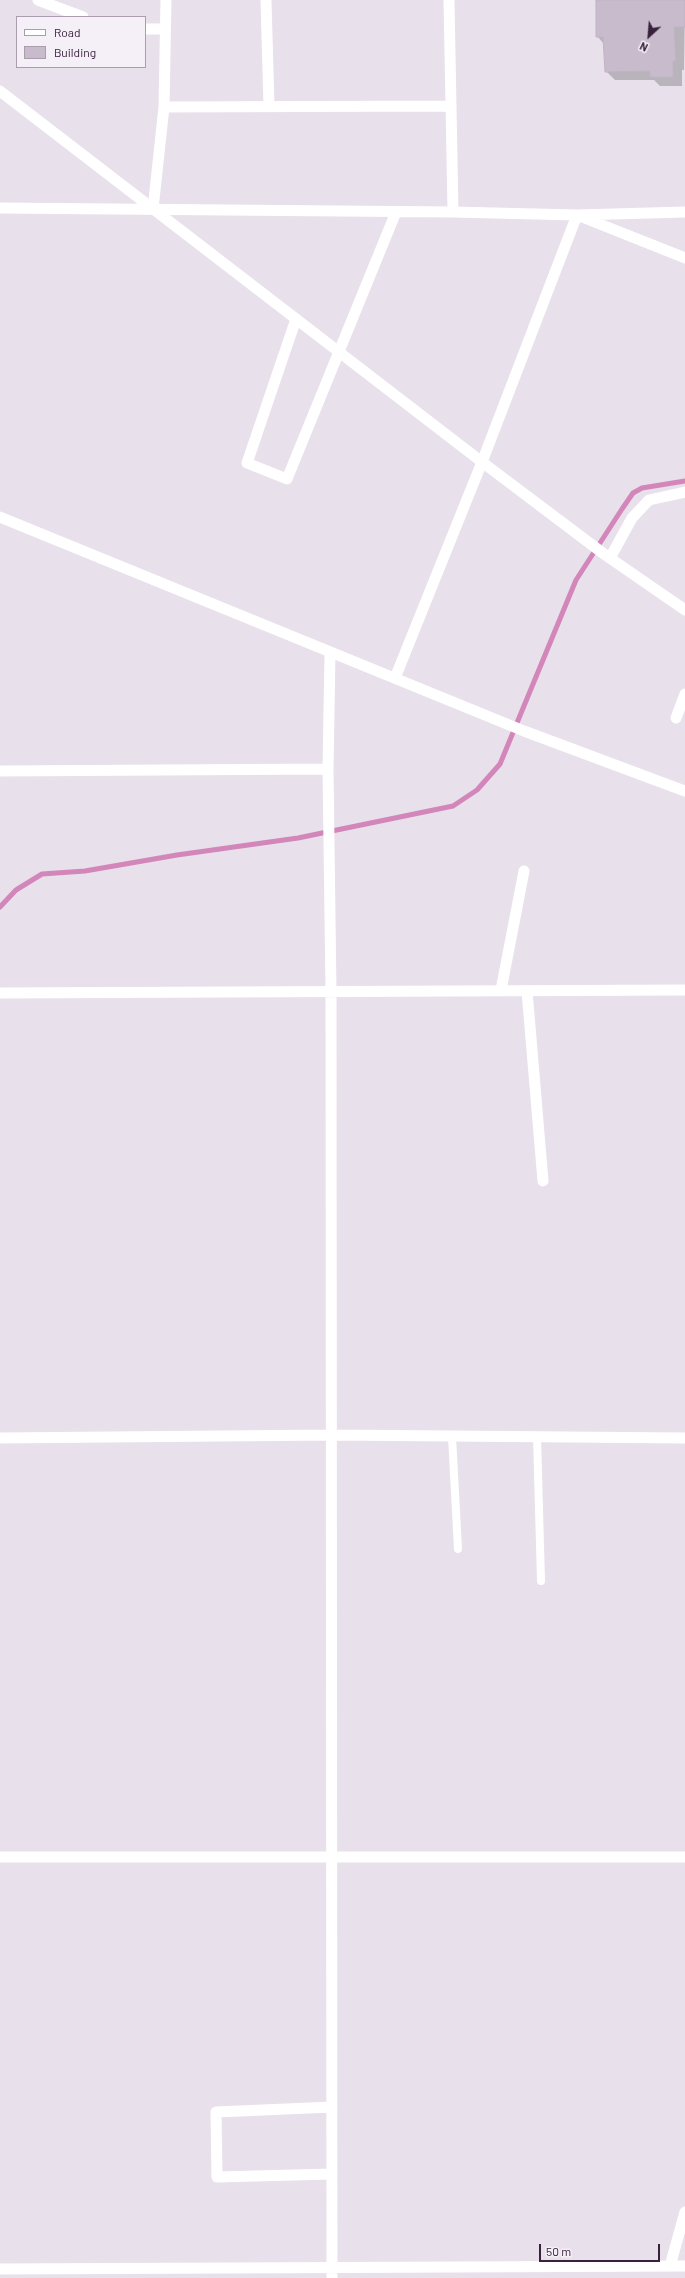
<!DOCTYPE html>
<style>
body{margin:0}
#map{position:relative;width:685px;height:2278px;overflow:hidden;background:#e8e0eb;font-family:Barlow,sans-serif}
canvas{display:block}
.legend{position:absolute;left:16px;top:16px;width:130px;height:52px;box-sizing:border-box;background:#f5f0f8;border:1px solid #aa9dad;margin:0;padding:5px 7px;list-style:none;font-size:12px;color:#39203c}
.legend li{display:flex;align-items:center;gap:8px;height:20px}
.legend b{width:20px;border:1px solid #aa9dad}
.north{position:absolute;left:629px;top:16px;width:40px;height:40px;-webkit-text-stroke:3px #f5f0f8;paint-order:stroke;rotate:206deg;font-size:11px;font-weight:700;line-height:16px;text-align:center;color:#39203c}
.north::after{content:'';display:block;margin:auto;width:14px;height:18px;background:#39203c;clip-path:polygon(50% 0,100% 100%,50% 72%,0 100%)}
.scale{position:absolute;left:539px;top:2244px;width:121px;height:18px;box-sizing:border-box;border:2px solid #39203c;border-top:0;padding-left:5px;font-size:12px;line-height:14px;white-space:nowrap;color:#39203c;-webkit-text-stroke:3px #f5f0f8;paint-order:stroke}
</style>
<div id="map">
<canvas width="685" height="2278"></canvas>
<ul class="legend">
<li><b style="height:5px;background:#fff"></b>Road</li>
<li><b style="height:11px;background:#c8bccc"></b>Building</li>
</ul>
<div class="north">N</div>
<div class="scale">50 m</div>
</div>
<script>
const g = document.querySelector('canvas').getContext('2d');
g.lineJoin = 'round';
function paint(path, color) { g.fillStyle = color; g.fill(path, 'evenodd'); }
const poly = rows => new Path2D(rows.map(r => 'M' + r).join(''));
function strokePath(path, color, width, dash) { g.strokeStyle = color; g.lineWidth = width; g.lineCap = dash ? 'butt' : 'round'; g.setLineDash(dash || []); g.stroke(path); }
const shadow = poly([
 [597,0,685,0,684,70,682,70,682,86,660,86,654,80,615,80,606,71,604,44,597,36]
]);
const stream = poly([
 [0,907,16,890,42,874,85,871,177,855,298,838,453,806,477,790,500,764,576,580,622,509,633,493,642,488,685,481]
]);
const building = poly([
 [596,0,685,0,685,27,674,27,676,61,673,61,673,77,650,77,650,71,605,72,603,37,596,37,596,0]
]);
const service = poly([
 [452,1436,458,1549],
 [537,1437,541,1581]
]);
const minor = poly([
 [38,0,83,17],
 [266,0,269,106],
 [449,0,453,212],
 [145,29,165,29],
 [164,107,451,106],
 [0,208,453,212,577,215,685,212],
 [153,209,164,107,166,0],
 [296,319,247,463,287,479,396,212],
 [610,558,632,518,649,500,685,492],
 [330,653,328,769,331,991,332,2278],
 [395,678,482,462,577,215,685,258],
 [676,718,685,694],
 [0,771,328,769],
 [501,990,524,871],
 [527,991,543,1181],
 [0,993,685,990],
 [0,1438,332,1435,685,1438],
 [0,1857,685,1857],
 [332,2107,216,2112,217,2177,332,2174],
 [670,2266,685,2212],
 [0,2269,685,2266]
]);
const tertiary = poly([
 [0,91,482,462,604,554,685,610],
 [0,517,524,731,685,791]
]);
paint(shadow, '#0003');
strokePath(stream, '#d286b9', 5);
paint(building, '#c8bccc');
strokePath(building, '#c0b2c5', 1);
strokePath(service, '#fff', 8);
strokePath(minor, '#fff', 11);
strokePath(tertiary, '#fff', 11);
</script>
